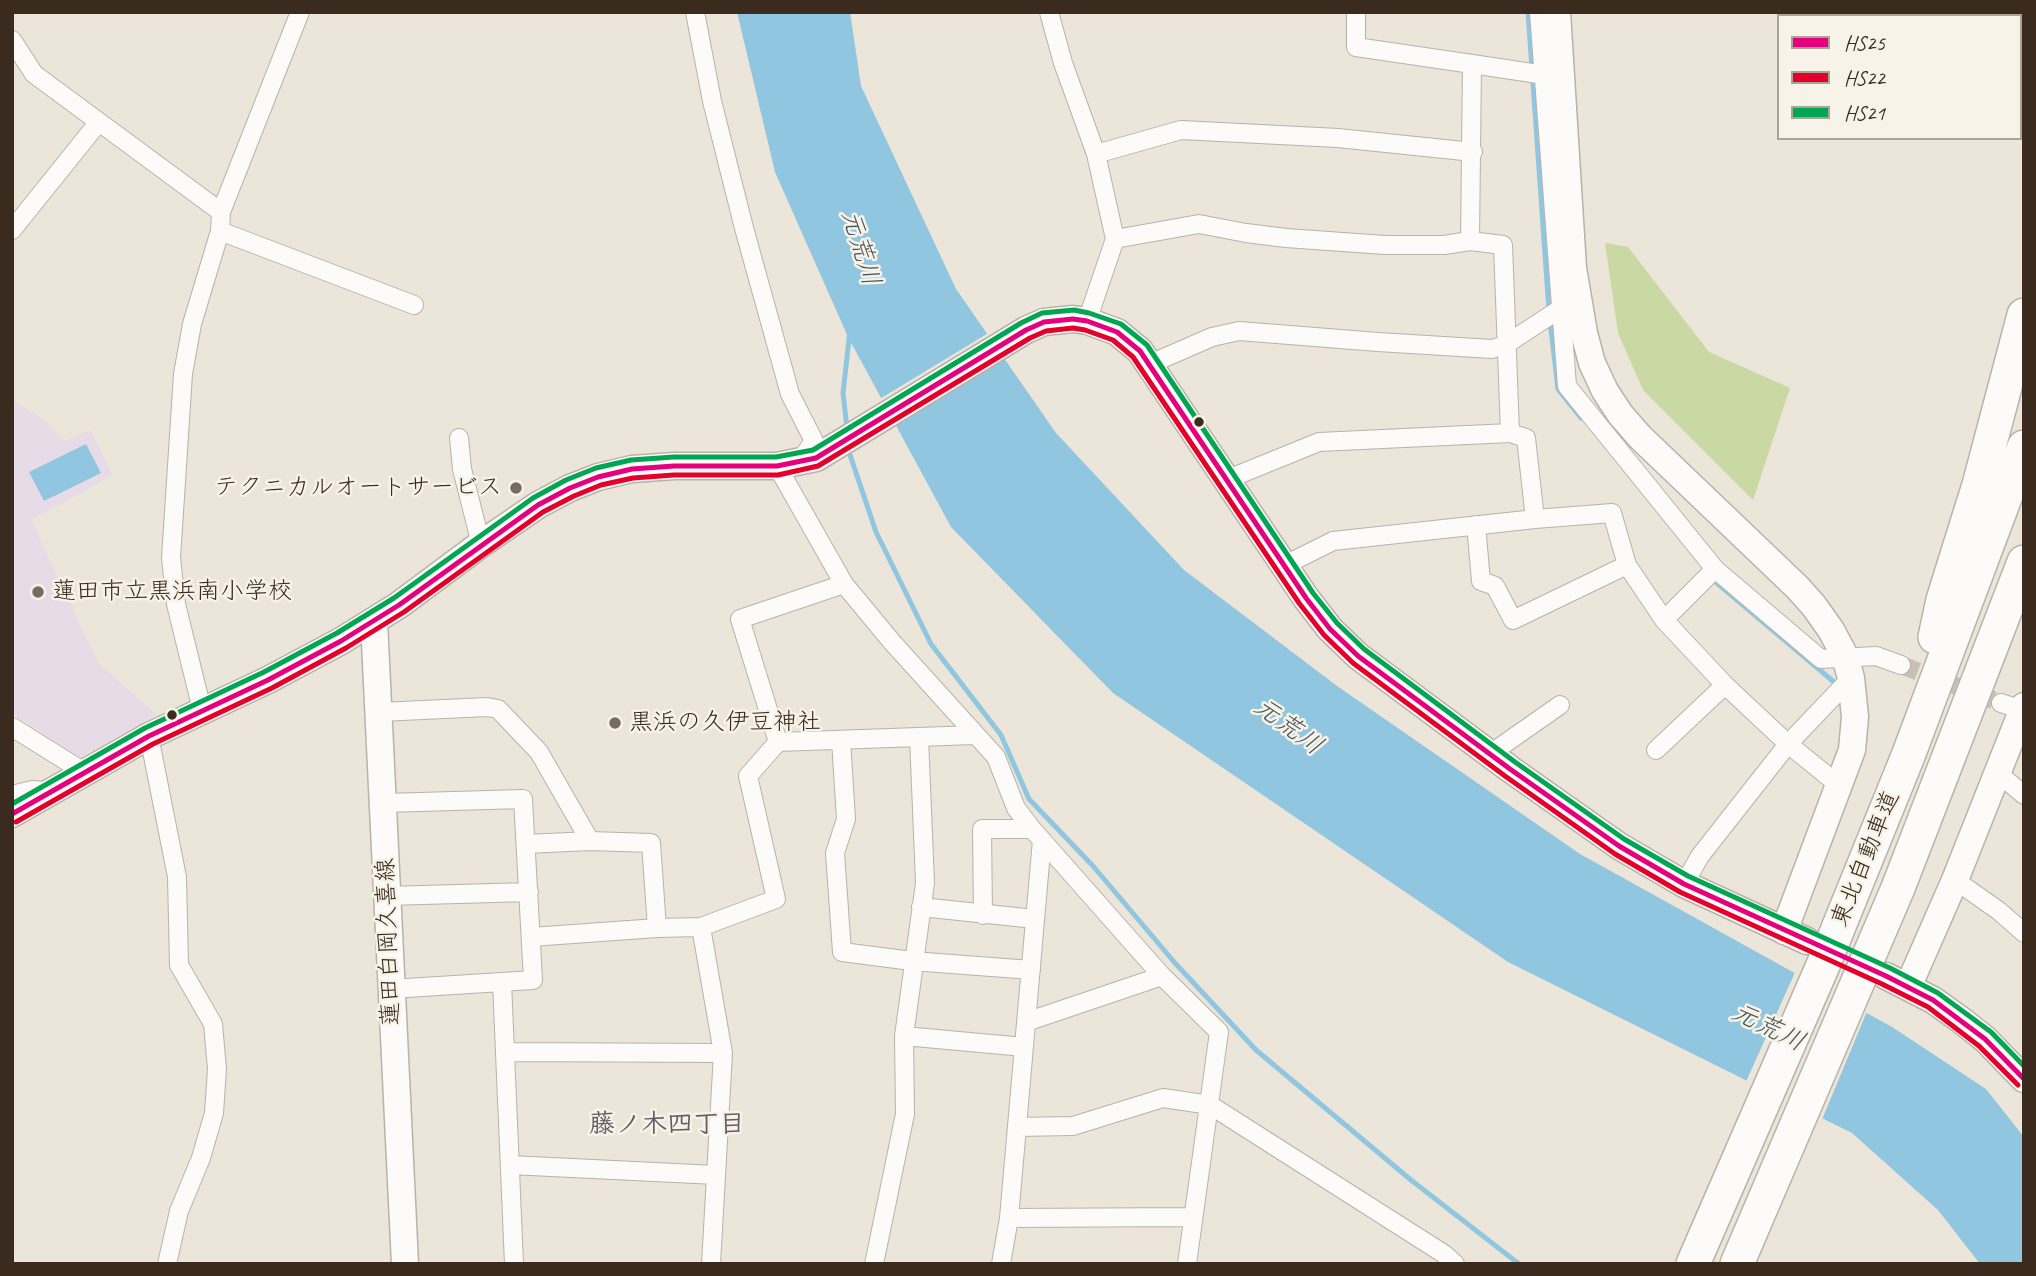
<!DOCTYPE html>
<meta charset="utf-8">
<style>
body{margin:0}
#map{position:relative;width:2036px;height:1276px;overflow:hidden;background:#ece5d9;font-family:Caveat,sans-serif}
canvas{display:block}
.frame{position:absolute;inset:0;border:14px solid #3b2a1e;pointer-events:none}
.legend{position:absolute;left:1777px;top:14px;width:245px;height:126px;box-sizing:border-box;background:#f7f3e8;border:2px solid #aca397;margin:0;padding:9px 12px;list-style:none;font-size:21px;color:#3b2a1e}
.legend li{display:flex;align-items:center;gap:14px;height:35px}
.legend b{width:35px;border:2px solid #aca397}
</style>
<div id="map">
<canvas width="2036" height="1276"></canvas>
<div class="frame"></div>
<ul class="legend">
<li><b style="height:9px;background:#e5007d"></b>HS25</li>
<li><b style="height:9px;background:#e4002b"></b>HS22</li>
<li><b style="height:9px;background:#00a651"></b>HS21</li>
</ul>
</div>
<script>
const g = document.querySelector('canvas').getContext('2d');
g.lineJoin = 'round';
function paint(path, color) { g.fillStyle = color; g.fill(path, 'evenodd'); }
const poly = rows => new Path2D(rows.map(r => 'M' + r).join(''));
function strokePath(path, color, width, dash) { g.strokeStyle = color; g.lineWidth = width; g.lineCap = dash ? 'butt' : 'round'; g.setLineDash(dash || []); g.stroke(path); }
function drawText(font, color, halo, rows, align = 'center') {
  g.font = font + ' Caveat,"Klee One",sans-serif'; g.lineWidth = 5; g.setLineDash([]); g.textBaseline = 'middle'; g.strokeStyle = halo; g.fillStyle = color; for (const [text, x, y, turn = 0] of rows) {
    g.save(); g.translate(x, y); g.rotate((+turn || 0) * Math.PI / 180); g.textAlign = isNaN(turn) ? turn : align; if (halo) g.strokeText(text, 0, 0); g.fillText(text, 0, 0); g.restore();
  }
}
const built = poly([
 [12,401,42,418,65,441,90,430,113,475,31,520,98,663,157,715,80,757,12,713]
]);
const green = poly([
 [1605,243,1628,247,1709,352,1790,388,1753,500,1643,390,1618,333]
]);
const water = poly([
 [737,12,850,12,861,86,956,289,1056,433,1184,570,1337,686,1580,854,1892,1027,1986,1089,2024,1137,2024,1264,1980,1264,1938,1210,1852,1133,1508,962,1113,693,951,527,848,337,775,172],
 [86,444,101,473,44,501,29,472]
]);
const pier = poly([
 [990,332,994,338,882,407,878,400],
 [1796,970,1868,1009,1821,1122,1745,1084]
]);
const stream = poly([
 [1528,12,1549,311],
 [1550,321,1558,389,1581,418],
 [847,428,843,393,850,330],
 [848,449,876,532,931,644,1001,735,1029,799,1093,866,1175,963,1256,1050,1411,1180,1519,1264],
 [1711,578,1834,682]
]);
const streetTunnel = poly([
 [1901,665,2001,703]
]);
const street = poly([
 [695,12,712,101,744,228,790,394,814,441,799,462],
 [1049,12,1063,63,1096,154,1115,239,1087,321],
 [1356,12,1356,47,1472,64,1470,241,1503,245,1510,433,1526,438,1535,519],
 [1539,12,1567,386,1715,569,1821,659,1876,656,1901,665],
 [12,40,34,74,221,212],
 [1472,64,1545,75],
 [1096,154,1181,130,1338,138,1473,152],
 [12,230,98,123],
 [220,231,414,305],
 [1115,239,1199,224,1246,233,1286,238,1385,245,1444,245,1470,241],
 [1150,364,1212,337,1239,331,1378,342,1492,349,1505,345,1560,309],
 [459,438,462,469,481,544],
 [777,466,844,584,892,642,996,757,1016,808,1032,829,1162,976,1219,1032,1187,1264],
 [1228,479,1319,442,1510,433],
 [1476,525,1481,581,1495,586,1513,620,1627,565],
 [1283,566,1333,541,1535,519,1612,513,1627,565,1664,620,1725,685,1788,744,1840,786],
 [1664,620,1715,569],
 [2001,703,2022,710],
 [202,710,176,604,171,558,183,374,192,324,220,231,221,212,300,12],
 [380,712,487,707,498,709,539,752,590,841],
 [12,727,84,772],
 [149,736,177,877,179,965,213,1024,217,1069,214,1113,201,1158,179,1211,167,1264],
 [841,740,846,819,835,853,842,952,912,961,1031,970],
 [778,742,740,619,844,584],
 [1656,750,1725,685],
 [1490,754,1560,705],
 [1998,773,2024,795],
 [12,795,32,790,47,791],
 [384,803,523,799,533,980,391,989],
 [526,844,590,841,651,843,657,928],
 [1955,880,1999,911,2024,933],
 [1684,884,1700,856,1788,744,1851,678],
 [387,896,529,892],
 [921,907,1035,919],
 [983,915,982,829,1032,829],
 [701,927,723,1053,711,1264],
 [531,937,657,928,701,927,776,899,748,776,778,742,974,735],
 [502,982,514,1264],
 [1026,1022,1162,976],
 [904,1036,1024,1047],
 [505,1052,723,1053],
 [1017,1127,1073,1126,1163,1098,1210,1105,1444,1254,1455,1264],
 [510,1165,716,1175],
 [1009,1218,1193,1217],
 [874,1264,905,1114,904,1036,925,883,919,737],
 [1001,1264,1009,1218,1042,840]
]);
const secondary = poly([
 [1557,12,1573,268,1584,333,1592,363,1605,391,1620,414,1640,437,1797,587,1814,606,1831,630,1845,656,1851,678,1855,717,1852,750,1784,931],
 [374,621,405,1264],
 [12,814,149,736,268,680,341,641,399,605,481,544,538,505,570,488,598,477,632,469,674,466,777,466,816,458,1026,330,1044,322,1073,319,1087,321,1117,332,1140,351,1306,598,1330,629,1358,656,1510,769,1619,846,1684,884,1807,941],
 [1886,976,1933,1000,1961,1020,1985,1039,2024,1079],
 [1908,987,1955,880,2024,706]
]);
const highway = poly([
 [1935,637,1943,600,1979,485,2024,315],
 [1693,1264,1824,963,1908,756,2024,447],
 [1737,1264,1898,888,2024,562]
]);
const bus1 = poly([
 [12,814,149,736,268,680,341,641,399,605,538,505,570,488,598,477,632,469,674,466,777,466,816,458,1026,330,1044,322,1073,319,1087,321,1117,332,1140,351,1306,598,1330,629,1358,656,1510,769,1619,846,1684,884,1886,976,1933,1000,1985,1039,2024,1079]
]);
const bus2 = poly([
 [16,822,153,744,272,688,346,648,404,612,543,512,574,496,601,485,633,478,674,475,778,475,818,466,1030,338,1046,331,1073,328,1085,330,1113,340,1133,357,1299,603,1324,635,1353,663,1505,776,1615,854,1680,892,1882,984,1928,1007,1979,1046,2018,1085]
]);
const bus3 = poly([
 [12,804,145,728,264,672,337,633,394,598,533,498,566,480,596,468,631,460,674,457,776,457,813,450,1021,323,1042,313,1074,310,1089,313,1121,324,1147,345,1313,593,1337,623,1364,649,1515,762,1624,839,1688,876,1890,968,1938,993,1991,1032,2024,1066]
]);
const markers = [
 [1199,422,6,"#3b2a1e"],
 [516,488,7,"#796b5f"],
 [38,592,7,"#796b5f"],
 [172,715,6,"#3b2a1e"],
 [615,723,7,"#796b5f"]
];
const poiNames = [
 ["テクニカルオートサービス",502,488,"right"],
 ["蓮田市立黒浜南小学校",52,592],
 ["黒浜の久伊豆神社",629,723]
];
const streetNames = [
 ["東北自動車道",1866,859,-68],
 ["蓮田白岡久喜線",389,942,-92]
];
const waterNames = [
 ["元荒川",860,248,73],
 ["元荒川",1288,727,36],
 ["元荒川",1768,1028,26]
];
const neighbourhoodNames = [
 ["藤ノ木四丁目",667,1125]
];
paint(built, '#e7dbe7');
paint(green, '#cad9a3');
paint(water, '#90c6df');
paint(pier, '#ece5d9');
strokePath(stream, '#90c6df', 5);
strokePath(streetTunnel, '#c9c0b4', 18, [18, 9]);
strokePath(street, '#b8b2a9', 20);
strokePath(secondary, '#b8b2a9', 29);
strokePath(highway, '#b8b2a9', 36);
strokePath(street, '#fcfbf9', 18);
strokePath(secondary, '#fcfbf9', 26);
strokePath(highway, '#fcfbf9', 33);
strokePath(bus1, '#e5007d', 5);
strokePath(bus2, '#e4002b', 5);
strokePath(bus3, '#00a651', 5);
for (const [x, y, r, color] of markers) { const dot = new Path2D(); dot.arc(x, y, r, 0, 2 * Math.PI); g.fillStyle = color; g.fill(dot); strokePath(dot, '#f7f3e8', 2.5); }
drawText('24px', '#3b2a1e', '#f7f3e8', poiNames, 'left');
drawText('24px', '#3b2a1e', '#f7f3e8', streetNames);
drawText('italic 26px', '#485559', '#f7f3e8', waterNames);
drawText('bold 26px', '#685b68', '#f7f3e8', neighbourhoodNames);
</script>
